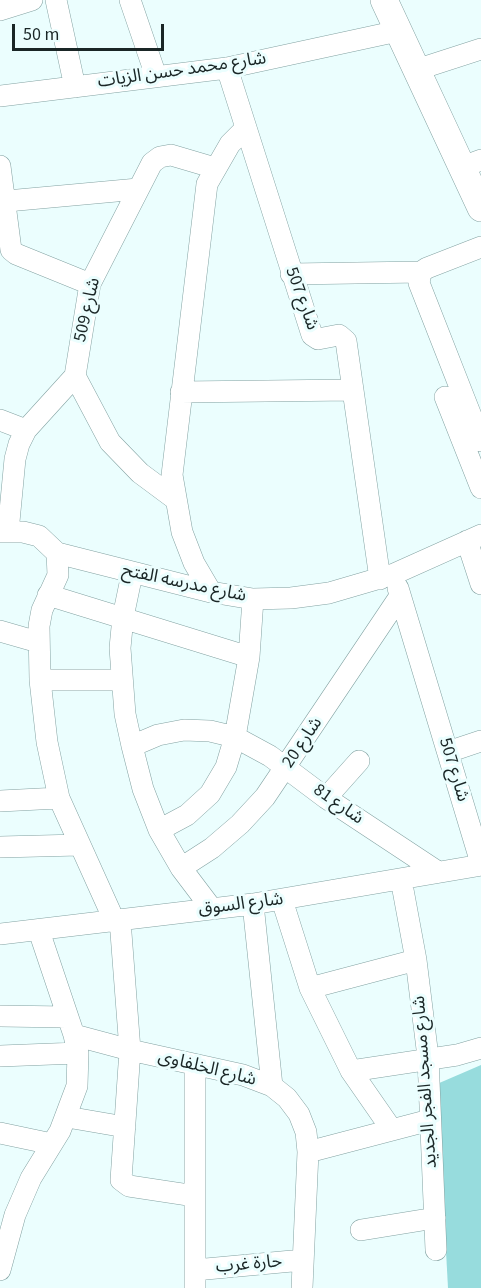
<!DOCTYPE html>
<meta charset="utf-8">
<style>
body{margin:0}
#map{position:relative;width:481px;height:1288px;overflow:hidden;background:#ebfefe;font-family:"Source Sans 3",sans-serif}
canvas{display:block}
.scale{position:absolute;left:12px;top:24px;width:152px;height:27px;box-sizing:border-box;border:3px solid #1a2626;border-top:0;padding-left:8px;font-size:18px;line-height:21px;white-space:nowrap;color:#1a2626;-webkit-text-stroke:4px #ebfefe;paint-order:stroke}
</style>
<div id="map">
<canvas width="481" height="1288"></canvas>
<div class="scale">50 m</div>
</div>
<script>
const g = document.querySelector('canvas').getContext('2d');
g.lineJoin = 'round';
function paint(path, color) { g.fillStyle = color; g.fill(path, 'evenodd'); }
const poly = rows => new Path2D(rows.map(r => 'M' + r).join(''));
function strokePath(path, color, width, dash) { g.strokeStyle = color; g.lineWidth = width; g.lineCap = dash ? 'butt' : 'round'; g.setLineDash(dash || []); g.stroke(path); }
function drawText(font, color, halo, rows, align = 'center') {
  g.font = font + ' "Source Sans 3","Noto Sans Arabic",sans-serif'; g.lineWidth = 6; g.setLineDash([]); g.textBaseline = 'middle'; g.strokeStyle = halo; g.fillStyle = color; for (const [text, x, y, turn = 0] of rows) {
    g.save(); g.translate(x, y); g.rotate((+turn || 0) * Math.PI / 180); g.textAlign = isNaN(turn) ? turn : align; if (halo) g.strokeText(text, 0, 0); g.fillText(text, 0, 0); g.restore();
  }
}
const green = poly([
 [481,1065,481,1288,448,1288,437,1084]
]);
const minor = poly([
 [56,0,75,87],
 [130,0,156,76],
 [0,10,32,0],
 [227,68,312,335,318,339,339,335,346,341,380,579],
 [416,70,481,49],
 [0,96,227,68,398,31],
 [0,166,11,250,16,254,90,284],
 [462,167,481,160],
 [7,201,138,189],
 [481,247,427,268,421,272,419,283,481,441],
 [291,274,421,272],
 [181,392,352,390],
 [445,397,481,488],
 [0,420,26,430],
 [175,499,140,473,110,442,75,376,90,284,152,163,160,157,171,155,215,168],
 [0,532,23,532,39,536,57,553,58,575,42,610,39,626,40,680,47,742,59,798,114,920],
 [8,532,15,459,19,444,26,430,75,376],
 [467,541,481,584],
 [57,553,211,592,253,599,291,598,329,593,394,574,481,535],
 [132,574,123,617,120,648,125,714,132,746,143,789,159,830,181,868,212,909],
 [398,588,481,863],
 [211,592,194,563,182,532,172,475,207,184,230,144,246,128],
 [48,595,249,657],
 [0,631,38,642],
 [40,680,121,680],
 [132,746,158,735,184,730,210,731,235,737,270,756,326,798,438,872],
 [448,752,481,741],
 [326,798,359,761],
 [0,801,59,798],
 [159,830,187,815,210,794,226,767,235,737,249,657,253,599],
 [0,847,79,845],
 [181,868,212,848,240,824,265,797,400,596],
 [401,879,416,960,428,1057,436,1250],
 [282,900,310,988,351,1071,392,1130],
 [253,904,272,1086],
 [120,920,130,1050,121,1180,129,1186,195,1196],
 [0,934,253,904,481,865],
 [310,988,416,960],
 [0,1016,66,1017],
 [74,1035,130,1050,243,1075,272,1086,287,1098,299,1114,306,1132,308,1152,302,1288],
 [0,1056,78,1053],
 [195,1065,195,1288],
 [351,1071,457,1055,481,1048],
 [67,1117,125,1127],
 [0,1133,52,1144],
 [308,1152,430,1120],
 [361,1230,435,1218],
 [0,1270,15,1215,31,1178,60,1131,77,1086,78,1053,74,1035,39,931],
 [195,1270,303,1260]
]);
const major = poly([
 [384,0,481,208]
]);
const streetNames = [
 ["شارع محمد حسن الزيات",182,71,-8],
 ["شارع 507",301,299,70],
 ["شارع 509",88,310,-77],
 ["شارع مدرسه الفتح",184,584,12],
 ["شارع 20",303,743,-56],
 ["شارع 507",453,770,73],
 ["شارع 81",338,805,35],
 ["شارع السوق",241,905,-7],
 ["شارع الخلفاوى",207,1069,14],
 ["شارع مسجد الفجر الجديد",426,1082,-94],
 ["حارة غرب",249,1265,-5]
];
paint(green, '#97dcdd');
strokePath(minor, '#83a2a2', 22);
strokePath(major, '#83a2a2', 28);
strokePath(minor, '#fff', 21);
strokePath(major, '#fff', 27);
drawText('18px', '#1a2626', '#ebfefe', streetNames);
</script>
